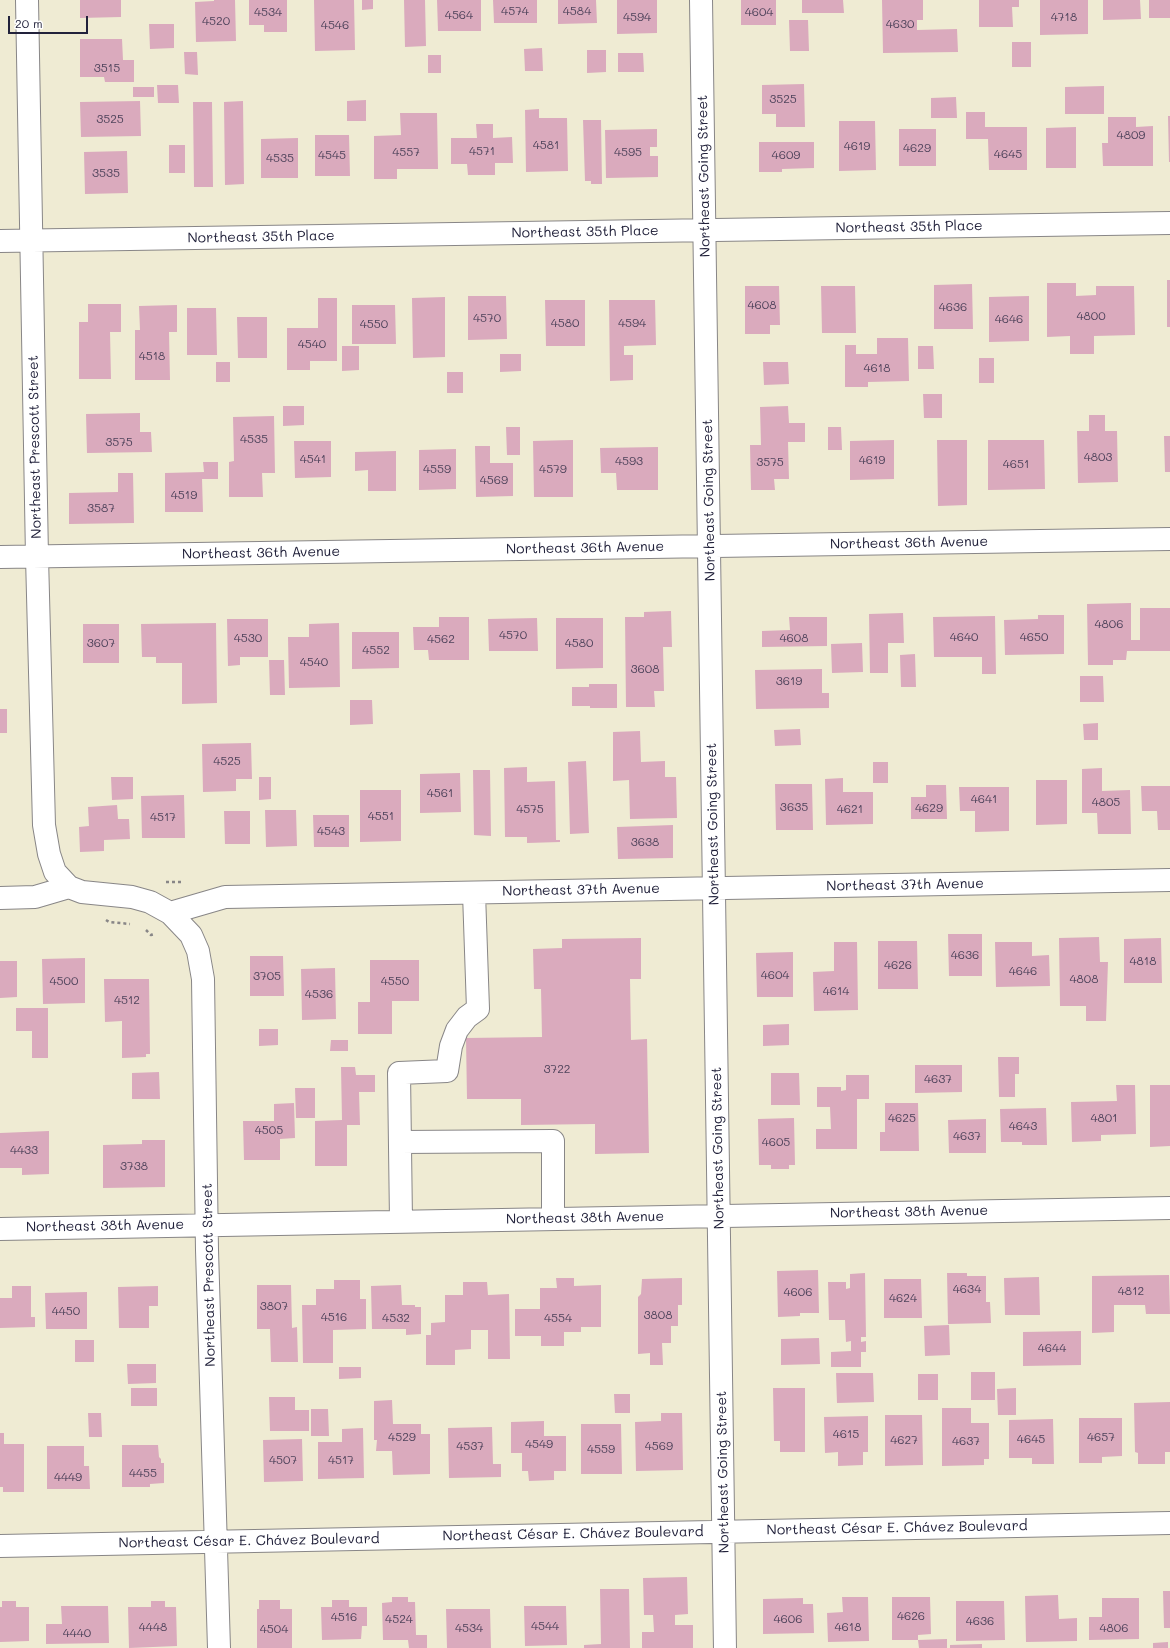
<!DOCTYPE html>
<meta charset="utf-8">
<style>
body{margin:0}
#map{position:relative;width:1170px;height:1648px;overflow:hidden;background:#efebd3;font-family:Mali,sans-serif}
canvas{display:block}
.scale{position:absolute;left:8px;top:16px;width:80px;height:18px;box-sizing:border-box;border:2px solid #22223b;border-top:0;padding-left:5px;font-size:12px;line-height:14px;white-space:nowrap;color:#22223b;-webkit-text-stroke:3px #fff;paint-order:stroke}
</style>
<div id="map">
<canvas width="1170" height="1648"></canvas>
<div class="scale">20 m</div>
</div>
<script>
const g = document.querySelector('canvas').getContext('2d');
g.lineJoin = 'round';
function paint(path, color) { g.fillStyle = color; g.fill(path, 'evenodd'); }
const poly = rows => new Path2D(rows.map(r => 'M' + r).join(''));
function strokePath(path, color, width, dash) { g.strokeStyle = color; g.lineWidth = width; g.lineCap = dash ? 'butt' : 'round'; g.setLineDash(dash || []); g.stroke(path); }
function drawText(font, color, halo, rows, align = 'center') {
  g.font = font + ' Mali,sans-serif'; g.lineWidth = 4; g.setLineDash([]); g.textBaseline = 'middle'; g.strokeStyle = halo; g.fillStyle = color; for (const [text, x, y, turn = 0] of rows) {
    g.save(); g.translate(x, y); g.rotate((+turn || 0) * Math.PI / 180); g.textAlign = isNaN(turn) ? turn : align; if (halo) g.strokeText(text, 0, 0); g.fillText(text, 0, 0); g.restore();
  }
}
const building = poly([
 [80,0,121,0,121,17,80,18],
 [214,0,235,0,236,41,196,42,195,2,214,1],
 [249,0,287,0,287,32,264,32,264,25,249,25],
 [314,0,354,0,355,50,315,51],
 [362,0,373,0,373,9,362,10],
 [404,0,425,0,426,46,405,47],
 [437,0,481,0,481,31,438,31],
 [493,0,537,0,537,23,494,23],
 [558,0,596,0,597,23,558,24],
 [617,0,657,0,657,33,617,34],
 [741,0,776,0,776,25,741,25],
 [802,0,843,0,844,13,802,13],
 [882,0,923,0,923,20,917,20,917,30,957,29,958,52,883,53],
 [979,0,1019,0,1019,7,1012,7,1013,27,979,27],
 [1040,0,1088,0,1088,34,1040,35],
 [1103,0,1140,0,1141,19,1103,20],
 [1149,0,1170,0,1170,18,1149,18],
 [789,20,808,20,809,51,790,51],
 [149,24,174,24,174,48,150,49],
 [80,39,122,39,123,60,134,60,134,82,105,82,104,77,80,77],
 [1012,42,1031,42,1031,67,1012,67],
 [542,48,543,71,525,71,524,49],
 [587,50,606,50,606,72,587,73],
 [184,52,197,52,198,75,185,74],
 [618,53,643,53,644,72,618,72],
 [428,55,441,55,441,73,428,73],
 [804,84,805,127,776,127,776,114,762,114,762,85],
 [157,85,178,85,179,103,158,103],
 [1104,86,1104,114,1065,114,1065,87],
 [133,87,154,87,154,97,133,97],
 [956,97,957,118,931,118,931,98],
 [366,100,366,121,347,121,347,101],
 [140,101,141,136,81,137,80,102],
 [243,101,244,184,225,185,224,102],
 [193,102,212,102,213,187,194,187],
 [539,109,539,118,567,118,568,171,526,172,525,110],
 [966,112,985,112,985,127,1027,127,1027,170,989,170,988,139,966,139],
 [400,113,437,113,438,169,397,169,397,179,374,179,374,136,401,135],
 [1168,116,1170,116,1170,162,1169,162],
 [1108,117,1136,117,1136,127,1153,126,1153,166,1103,166,1102,143,1108,143],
 [583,120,601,120,602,184,591,184,591,181,585,181],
 [839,121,875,121,876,170,839,171],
 [476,124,493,124,493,138,512,137,513,163,495,163,495,175,468,175,467,164,451,164,451,138,477,138],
 [1076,127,1076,168,1046,168,1046,128],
 [657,129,657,147,650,147,650,156,658,156,658,177,606,178,605,130],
 [899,129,936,129,936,166,899,166],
 [315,135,349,135,350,176,315,176],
 [298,138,298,178,261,178,261,139],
 [759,142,814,142,814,168,782,169,782,172,759,172],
 [169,145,185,145,185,173,169,173],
 [127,151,128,193,85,194,84,152],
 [1167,280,1170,280,1170,327,1167,327],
 [1047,283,1076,283,1076,296,1096,295,1096,286,1134,286,1135,335,1094,336,1094,354,1070,354,1070,336,1047,337],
 [972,284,973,329,934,329,934,285],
 [745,286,779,286,780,325,770,325,770,334,745,334],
 [821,286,855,286,856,333,822,333],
 [468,296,506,296,507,339,468,340],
 [1029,296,1029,341,989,342,989,297],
 [445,297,445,357,413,358,412,298],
 [318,298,337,298,337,361,310,361,310,370,287,370,287,328,318,328],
 [545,300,585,300,585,346,546,346],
 [609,300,655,300,656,345,624,346,624,355,633,355,633,380,610,381],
 [88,304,121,304,121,332,110,332,111,379,79,379,79,322,88,322],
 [177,305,177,332,169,332,170,380,135,380,135,330,140,330,139,306],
 [352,305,395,305,396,344,352,344],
 [187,308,216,308,217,355,187,355],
 [237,317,267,317,267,358,238,358],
 [877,338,908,338,909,381,868,382,868,387,845,387,845,345,856,345,856,354,877,354],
 [342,346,359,346,359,370,342,371],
 [918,346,933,346,934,369,918,369],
 [500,354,521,354,521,371,500,372],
 [979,358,994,358,994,383,979,383],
 [216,362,230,362,230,382,216,382],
 [763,362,788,362,789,384,764,385],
 [447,372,463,372,463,393,447,393],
 [923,394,942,394,942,418,924,418],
 [283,406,304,406,304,425,283,426],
 [788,406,789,423,805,423,805,442,788,442,789,479,774,479,775,490,751,490,750,445,761,445,760,407],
 [140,413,140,432,151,432,152,452,87,453,86,414],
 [1089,415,1105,415,1105,431,1117,431,1118,482,1078,483,1077,431,1089,431],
 [274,416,275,473,262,473,263,497,229,497,229,462,234,461,233,417],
 [506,427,520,427,520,455,507,455],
 [828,427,841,427,842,450,828,450],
 [1164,436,1170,436,1170,472,1165,472],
 [573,440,573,497,534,497,533,441],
 [894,440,894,479,850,480,850,441],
 [937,440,967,440,967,505,938,506],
 [988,440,1044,440,1045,489,988,490],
 [294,441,331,441,331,477,295,478],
 [475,446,490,446,490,463,513,463,513,496,476,497],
 [658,447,658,490,617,490,616,473,601,473,600,448],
 [456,449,456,489,419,490,419,450],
 [396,451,396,491,368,491,368,470,355,471,355,452],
 [203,462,218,462,218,479,202,479,203,512,165,512,165,473,204,472],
 [118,473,133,473,134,523,69,524,69,493,118,492],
 [1131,603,1131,640,1140,640,1140,608,1170,608,1170,651,1127,651,1126,660,1113,660,1113,665,1088,665,1087,604],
 [671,611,672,647,663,647,664,691,654,691,655,707,626,707,625,617,644,617,644,612],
 [903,613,904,643,888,643,888,673,870,673,869,614],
 [1038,615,1064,615,1064,654,1005,655,1004,620,1038,619],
 [995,616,996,674,982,674,982,657,934,657,933,617],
 [439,617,469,617,469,660,429,660,428,650,414,650,413,627,439,627],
 [789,617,827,617,827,646,762,647,762,631,790,630],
 [537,618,538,651,489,651,488,619],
 [556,618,603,618,603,668,556,669],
 [227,619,268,619,268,657,240,657,240,665,228,666],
 [216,623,217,703,182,704,182,663,156,663,156,657,142,657,141,624],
 [339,623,340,687,289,688,288,637,309,637,309,624],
 [83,624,119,624,119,663,83,663],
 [352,632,399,632,399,668,352,669],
 [862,643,863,672,832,673,831,644],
 [915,654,916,687,901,687,900,655],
 [269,660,284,660,285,695,270,695],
 [822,669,822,693,829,693,829,708,756,709,755,670],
 [1080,676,1103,676,1104,702,1080,702],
 [589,684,617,684,617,708,590,708,590,706,572,706,572,687,589,687],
 [350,700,372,700,373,724,350,725],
 [0,709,7,709,7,733,0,733],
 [1098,723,1098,740,1084,740,1083,724],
 [800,729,801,745,775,746,774,730],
 [640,731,641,762,665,761,665,777,676,777,677,818,630,819,629,780,613,781,613,732],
 [251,743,252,779,236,779,236,791,203,792,202,744],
 [586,761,589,833,570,834,568,762],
 [873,762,888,762,888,783,873,783],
 [527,767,527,782,555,781,556,840,560,840,560,842,527,843,527,837,505,837,504,768],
 [1102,768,1102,791,1130,790,1131,834,1098,834,1097,813,1082,813,1082,769],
 [473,770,490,770,491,836,474,835],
 [460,773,461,812,420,813,420,774],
 [111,777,133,777,133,799,112,800],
 [259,777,271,777,271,799,259,800],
 [843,778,843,792,873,792,873,824,826,825,825,779],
 [1036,780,1067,780,1067,824,1036,825],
 [775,784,812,784,813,830,776,830],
 [926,785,946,785,947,819,911,819,911,797,926,797],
 [1141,786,1170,786,1170,830,1158,830,1157,811,1142,811],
 [959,787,1009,787,1009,831,975,832,975,811,960,811],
 [360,790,401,790,401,841,360,842],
 [184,795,185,838,142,838,141,796],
 [117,805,118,819,129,819,130,839,104,840,104,851,80,852,79,827,89,826,88,807],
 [265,810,296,810,297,846,266,847],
 [224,811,250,811,250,844,225,844],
 [313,815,349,815,349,847,314,847],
 [673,825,673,858,618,859,617,827],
 [948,934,982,934,982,976,949,976],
 [1099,937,1100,962,1108,962,1106,1021,1086,1021,1086,1006,1060,1006,1059,938],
 [641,938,641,979,630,979,631,1040,647,1039,649,1153,595,1154,595,1124,521,1125,521,1099,467,1099,466,1038,542,1037,541,989,534,989,533,949,562,948,562,939],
 [1161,938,1162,983,1124,983,1124,939],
 [878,941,917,941,918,989,878,989],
 [834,942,857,942,858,1010,814,1011,813,972,834,971],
 [995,942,1032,942,1032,956,1049,955,1050,986,996,987],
 [793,952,793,997,757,997,756,953],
 [250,956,283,956,284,996,250,996],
 [85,958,85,1003,43,1004,42,959],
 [370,960,419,960,419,1001,392,1001,392,1034,358,1034,358,1002,370,1002],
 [0,961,17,961,17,997,0,998],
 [335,968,336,1019,302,1020,301,969],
 [104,979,149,979,150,1054,146,1054,146,1057,122,1058,122,1021,105,1022],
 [16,1008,48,1008,48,1058,32,1058,32,1031,16,1031],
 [789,1024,789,1045,763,1046,763,1025],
 [259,1029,278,1029,278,1045,259,1046],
 [331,1040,348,1040,348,1051,330,1051],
 [998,1057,1019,1057,1019,1074,1015,1074,1015,1097,999,1097],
 [915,1065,962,1065,962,1092,915,1093],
 [341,1067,355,1067,356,1075,375,1075,375,1092,359,1092,360,1125,347,1125,347,1166,315,1166,315,1121,342,1120],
 [159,1072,160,1099,132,1099,132,1073],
 [771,1073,799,1073,800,1105,771,1105],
 [846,1075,869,1075,869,1099,857,1099,857,1149,816,1149,816,1129,831,1129,830,1107,817,1107,817,1087,841,1087,841,1091,846,1090],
 [1116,1085,1135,1085,1136,1134,1101,1135,1101,1141,1072,1142,1071,1102,1117,1101],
 [1150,1085,1170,1085,1170,1146,1150,1147],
 [295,1088,315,1088,315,1118,296,1118],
 [294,1103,295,1138,280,1139,280,1160,244,1160,243,1121,274,1121,274,1104],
 [885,1103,918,1103,919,1151,880,1151,880,1132,885,1132],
 [1046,1108,1047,1145,1022,1145,1022,1142,1001,1142,1000,1109],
 [794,1118,795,1165,789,1165,789,1169,771,1169,771,1165,759,1165,758,1119],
 [986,1119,986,1153,949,1153,948,1120],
 [49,1131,49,1174,22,1175,22,1168,0,1168,0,1133],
 [142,1140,165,1140,165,1187,103,1188,103,1145,142,1144],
 [818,1270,819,1313,800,1313,800,1316,778,1317,777,1271],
 [865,1273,866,1337,861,1337,861,1342,866,1341,866,1352,861,1352,861,1367,831,1367,831,1352,851,1351,851,1341,846,1342,845,1320,829,1320,828,1282,846,1282,846,1289,850,1288,850,1274],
 [947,1273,967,1273,967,1276,986,1276,986,1302,990,1302,991,1323,948,1324],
 [1169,1275,1170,1314,1146,1314,1145,1305,1114,1305,1114,1332,1092,1333,1092,1276],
 [1039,1277,1040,1315,1005,1315,1004,1278],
 [556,1278,574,1278,574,1286,601,1285,601,1327,581,1327,581,1332,564,1332,564,1346,541,1346,541,1336,515,1336,515,1309,540,1309,540,1288,557,1288],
 [682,1278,682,1305,678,1305,678,1326,671,1326,671,1343,662,1343,663,1365,650,1365,650,1353,638,1354,638,1297,641,1294,642,1279],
 [884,1279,921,1279,922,1318,884,1318],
 [334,1280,360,1280,360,1299,366,1299,366,1329,333,1330,333,1363,303,1363,302,1305,316,1305,316,1289,334,1289],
 [463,1282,487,1282,488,1295,509,1294,510,1359,488,1359,488,1330,471,1330,471,1349,455,1350,455,1365,426,1365,426,1335,431,1335,431,1323,445,1322,445,1295,463,1295],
 [257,1285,291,1285,292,1328,297,1327,298,1362,271,1362,270,1329,257,1329],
 [401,1285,402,1305,415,1305,415,1307,421,1307,421,1334,406,1335,406,1329,372,1329,371,1286],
 [12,1286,31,1286,31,1317,35,1317,35,1327,0,1328,0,1298,12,1298],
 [158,1286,158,1306,149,1306,149,1328,119,1328,118,1287],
 [87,1292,87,1329,46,1329,45,1293],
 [949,1325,950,1355,925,1356,924,1326],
 [1081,1331,1081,1365,1023,1366,1023,1332],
 [819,1338,820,1364,781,1365,781,1339],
 [75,1340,94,1340,94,1362,75,1362],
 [127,1364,156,1364,156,1383,128,1384],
 [339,1367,361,1367,361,1378,339,1379],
 [971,1372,995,1372,995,1400,971,1400],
 [836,1373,873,1373,874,1402,837,1403],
 [918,1374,938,1374,938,1400,918,1400],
 [131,1388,157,1388,157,1406,131,1406],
 [773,1388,805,1388,805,1452,780,1452,780,1441,774,1441],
 [1016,1388,1016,1415,998,1415,997,1389],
 [614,1394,630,1394,630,1413,615,1413],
 [269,1397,295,1397,295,1410,309,1410,309,1431,270,1431],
 [392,1400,393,1424,421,1424,421,1434,430,1434,430,1474,393,1475,392,1451,376,1451,377,1440,374,1440,374,1401],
 [1170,1402,1170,1452,1165,1452,1165,1464,1138,1464,1138,1453,1135,1452,1134,1403],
 [942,1408,971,1408,971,1423,989,1423,989,1459,984,1459,984,1465,942,1466],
 [311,1409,328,1409,329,1436,311,1436],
 [88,1413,101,1413,102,1437,89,1437],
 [661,1413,682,1413,683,1470,636,1471,635,1422,661,1421],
 [885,1415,922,1415,923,1465,885,1466],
 [868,1416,868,1452,863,1452,863,1465,838,1466,838,1452,825,1453,824,1417],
 [1079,1418,1122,1418,1122,1456,1102,1457,1102,1463,1079,1463],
 [1053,1419,1054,1464,1032,1464,1032,1458,1009,1458,1009,1420],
 [544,1421,544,1436,566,1436,566,1471,554,1471,554,1480,529,1481,528,1471,522,1471,522,1453,511,1453,511,1422],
 [581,1424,621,1424,622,1474,581,1474],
 [492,1427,493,1464,501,1464,501,1477,449,1478,448,1428],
 [363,1428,364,1478,318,1479,318,1442,342,1442,342,1429],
 [0,1433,4,1433,4,1444,24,1444,24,1492,3,1492,3,1487,0,1487],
 [302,1439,303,1481,264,1482,263,1440],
 [122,1445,158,1445,159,1457,161,1459,161,1463,164,1463,164,1483,150,1484,150,1487,122,1487],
 [47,1446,84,1446,84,1466,89,1466,90,1489,47,1489],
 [687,1577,688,1614,675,1615,675,1625,693,1625,693,1648,642,1648,642,1632,654,1632,653,1615,644,1615,643,1578],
 [600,1589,629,1589,630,1648,584,1648,584,1645,601,1644],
 [1163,1591,1170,1591,1170,1628,1164,1628],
 [1058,1595,1059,1619,1077,1618,1077,1641,1026,1642,1025,1596],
 [392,1597,408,1597,408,1602,415,1602,416,1635,427,1635,427,1648,409,1648,408,1640,383,1640,382,1603,392,1602],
 [842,1597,868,1597,869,1641,828,1642,827,1613,843,1612],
 [892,1597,930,1597,931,1634,918,1635,918,1640,947,1639,947,1648,919,1648,918,1640,892,1640],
 [803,1598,803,1604,813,1604,814,1633,763,1634,763,1599],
 [1102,1598,1139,1598,1139,1639,1089,1640,1089,1617,1102,1617],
 [259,1600,280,1600,280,1609,292,1609,292,1648,257,1648,257,1609,259,1609],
 [332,1600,349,1600,349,1607,367,1607,367,1626,362,1626,361,1639,322,1640,321,1607,332,1607],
 [2,1601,16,1601,16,1607,29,1607,29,1641,0,1642,0,1607,2,1607],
 [151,1601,165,1601,165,1607,176,1607,177,1646,129,1648,128,1607,151,1607],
 [956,1601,1004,1601,1005,1640,956,1641],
 [61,1606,108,1606,109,1643,46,1644,46,1624,62,1624],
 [524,1606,566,1606,567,1645,525,1646],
 [446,1609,490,1609,491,1648,447,1648],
 [1168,1642,1168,1648,1153,1648,1153,1643],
 [982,1644,982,1648,950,1648,950,1645]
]);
const path = poly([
 [166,882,181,882],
 [106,920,109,922,130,924],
 [146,930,151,935,155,934]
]);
const minor = poly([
 [27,0,37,557,44,825,49,854,55,872,69,887],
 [701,0,725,1648],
 [0,241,1170,223],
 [0,557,1170,539],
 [0,898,35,897,69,887,82,892,132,897,150,902,170,913,191,935,198,951,203,979,207,1250,219,1648],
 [170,913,225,897,1170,880],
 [400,1142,553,1141,553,1219],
 [401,1221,399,1073,447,1071,451,1046,457,1030,467,1017,478,1009,474,893],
 [0,1229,1170,1208],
 [0,1546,1170,1523]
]);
const numberNames = [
 ["4574",515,11],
 ["4584",577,11],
 ["4534",268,12],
 ["4604",759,12],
 ["4564",459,15],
 ["4594",637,17],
 ["4718",1064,17],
 ["4520",216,21],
 ["4630",900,24],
 ["4546",335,25],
 ["3515",107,68],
 ["3525",783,99],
 ["3525",110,119],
 ["4809",1131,135],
 ["4581",546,145],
 ["4619",857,146],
 ["4629",917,148],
 ["4571",482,151],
 ["4557",406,152],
 ["4595",628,152],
 ["4645",1008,154],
 ["4545",332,155],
 ["4609",786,155],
 ["4535",280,158],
 ["3535",106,173],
 ["4608",762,305],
 ["4636",953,307],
 ["4800",1091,316],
 ["4570",487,318],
 ["4646",1009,319],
 ["4580",565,323],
 ["4594",632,323],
 ["4550",374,324],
 ["4540",312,344],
 ["4518",152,356],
 ["4618",877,368],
 ["4535",254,439],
 ["3575",119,442],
 ["4803",1098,457],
 ["4541",313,459],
 ["4619",872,460],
 ["4593",629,461],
 ["3575",770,462],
 ["4651",1016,464],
 ["4559",437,469],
 ["4579",553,469],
 ["4569",494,480],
 ["4519",184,495],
 ["3587",101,508],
 ["4806",1109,624],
 ["4570",513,635],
 ["4640",964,637],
 ["4650",1034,637],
 ["4530",248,638],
 ["4608",794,638],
 ["4562",441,639],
 ["3607",101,643],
 ["4580",579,643],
 ["4552",376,650],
 ["4540",314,662],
 ["3608",645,669],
 ["3619",789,681],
 ["4525",227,761],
 ["4561",440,793],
 ["4641",984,799],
 ["4805",1106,802],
 ["3635",794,807],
 ["4629",929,808],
 ["4575",530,809],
 ["4621",850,809],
 ["4551",381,816],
 ["4517",163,817],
 ["4543",331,831],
 ["3638",645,842],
 ["4636",965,955],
 ["4818",1143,961],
 ["4626",898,965],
 ["4646",1023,971],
 ["4604",775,975],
 ["3705",267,976],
 ["4808",1084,979],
 ["4500",64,981],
 ["4550",395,981],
 ["4614",836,991],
 ["4536",319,994],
 ["4512",127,1000],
 ["3722",557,1069],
 ["4637",938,1079],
 ["4625",902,1118],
 ["4801",1104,1118],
 ["4643",1023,1126],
 ["4505",269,1130],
 ["4637",967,1136],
 ["4605",776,1142],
 ["4433",24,1150],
 ["3738",134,1166],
 ["4634",967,1289],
 ["4812",1131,1291],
 ["4606",798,1292],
 ["4624",903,1298],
 ["3807",274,1306],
 ["4450",66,1311],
 ["3808",658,1315],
 ["4516",334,1317],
 ["4532",396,1318],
 ["4554",558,1318],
 ["4644",1052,1348],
 ["4615",846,1434],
 ["4529",402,1437],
 ["4657",1101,1437],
 ["4645",1031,1439],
 ["4627",904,1440],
 ["4637",966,1441],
 ["4549",539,1444],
 ["4537",470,1446],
 ["4569",659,1446],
 ["4559",601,1449],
 ["4507",283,1460],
 ["4517",341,1460],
 ["4455",143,1473],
 ["4449",68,1477],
 ["4626",911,1616],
 ["4516",344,1617],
 ["4524",399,1619],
 ["4606",788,1619],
 ["4636",980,1621],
 ["4544",545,1626],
 ["4448",153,1627],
 ["4618",848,1627],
 ["4534",469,1628],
 ["4806",1114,1628],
 ["4504",274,1629],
 ["4440",77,1633]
];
const streetNames = [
 ["Northeast Going Street",704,176,-91],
 ["Northeast 35th Place",909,227,-1],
 ["Northeast 35th Place",585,232,-1],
 ["Northeast 35th Place",261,237,-1],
 ["Northeast Prescott Street",35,447,-91],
 ["Northeast Going Street",709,500,-91],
 ["Northeast 36th Avenue",909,543,-1],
 ["Northeast 36th Avenue",585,548,-1],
 ["Northeast 36th Avenue",261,553,-1],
 ["Northeast Going Street",713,824,-91],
 ["Northeast 37th Avenue",905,885,-1],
 ["Northeast 37th Avenue",581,890,-1],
 ["Northeast Going Street",718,1148,-91],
 ["Northeast 38th Avenue",909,1212,-1],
 ["Northeast 38th Avenue",585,1218,-1],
 ["Northeast 38th Avenue",105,1226,-1],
 ["Northeast Prescott Street",209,1275,-91],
 ["Northeast Going Street",723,1472,-91],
 ["Northeast César E. Chávez Boulevard",897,1528,-1],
 ["Northeast César E. Chávez Boulevard",573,1534,-1],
 ["Northeast César E. Chávez Boulevard",249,1541,-1]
];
paint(building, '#daaabd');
strokePath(minor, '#888687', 24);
strokePath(path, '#888687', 2.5, [3, 3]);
strokePath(minor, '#fff', 22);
drawText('12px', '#50445c', null, numberNames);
drawText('14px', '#22223b', '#fff', streetNames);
</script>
